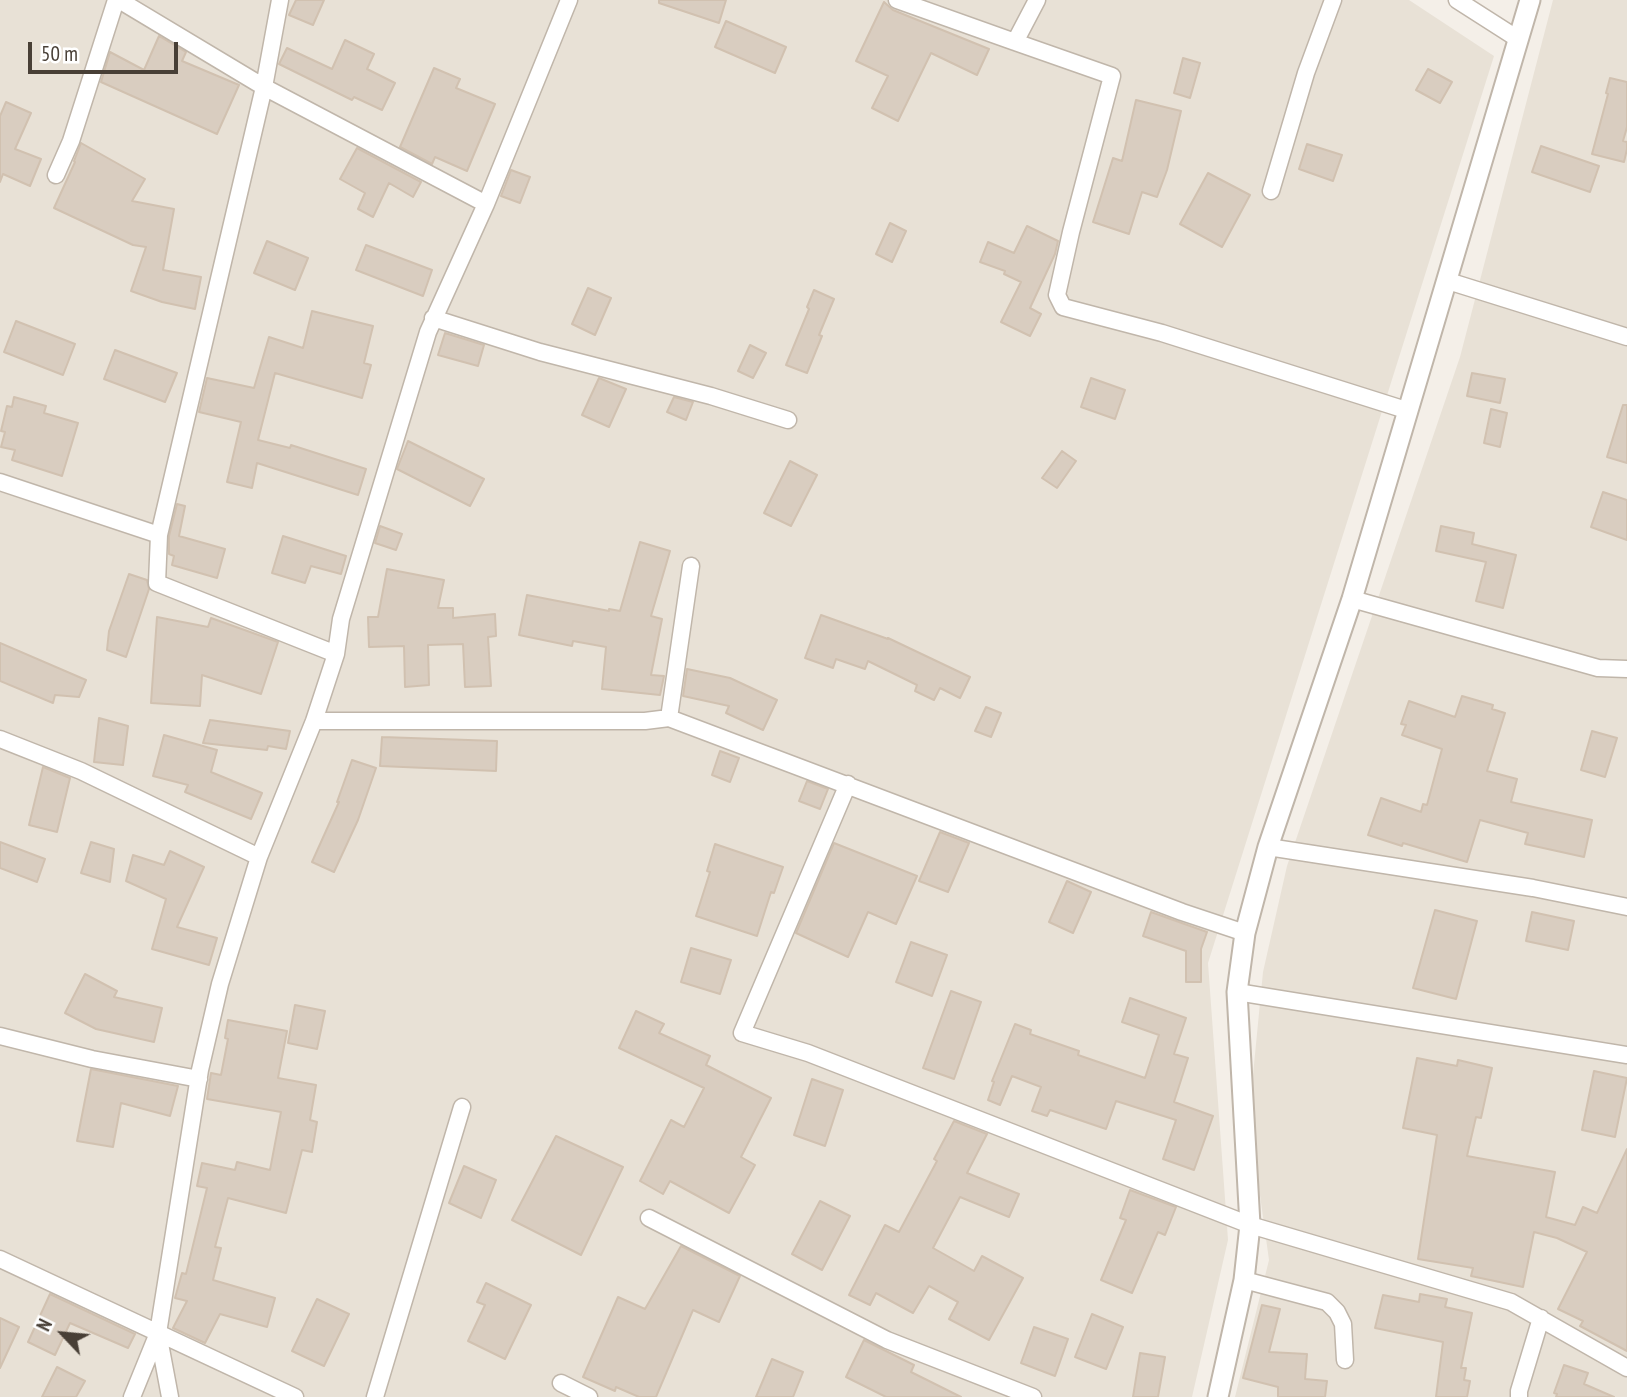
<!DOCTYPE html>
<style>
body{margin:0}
#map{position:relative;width:1627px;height:1397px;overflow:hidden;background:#f4efe8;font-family:"PT Sans Narrow",sans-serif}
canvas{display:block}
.north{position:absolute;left:28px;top:1299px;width:70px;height:70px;-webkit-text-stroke:5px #fff;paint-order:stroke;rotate:296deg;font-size:19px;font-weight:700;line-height:28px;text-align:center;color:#483f36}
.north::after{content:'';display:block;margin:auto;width:24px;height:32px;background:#483f36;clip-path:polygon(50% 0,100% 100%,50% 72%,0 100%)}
.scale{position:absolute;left:28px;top:42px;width:150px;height:32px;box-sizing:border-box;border:4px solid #483f36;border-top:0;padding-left:9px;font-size:21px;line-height:24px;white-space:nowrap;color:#483f36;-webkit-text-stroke:5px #fff;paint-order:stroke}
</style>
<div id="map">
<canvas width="1627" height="1397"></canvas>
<div class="north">N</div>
<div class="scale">50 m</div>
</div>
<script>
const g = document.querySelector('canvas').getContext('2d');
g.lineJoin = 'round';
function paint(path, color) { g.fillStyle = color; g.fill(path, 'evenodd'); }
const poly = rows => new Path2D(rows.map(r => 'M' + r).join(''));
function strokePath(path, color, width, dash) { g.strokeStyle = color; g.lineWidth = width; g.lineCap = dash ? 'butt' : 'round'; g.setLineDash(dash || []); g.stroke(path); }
const residential = poly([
 [0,0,1409,0,1494,56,1208,963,1228,1240,1192,1397,0,1397],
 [1553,0,1627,0,1627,1397,1235,1397,1269,1260,1249,1116,1263,972,1287,866,1460,357]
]);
const building = poly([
 [296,0,324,0,313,25,289,15,296,0],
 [659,0,726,0,719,23,659,3,659,0],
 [884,2,893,10,989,49,977,75,931,53,898,121,872,108,888,76,856,61,884,2],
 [726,21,786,47,775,73,715,47,726,21],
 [159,36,186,52,182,61,239,85,217,134,101,82,110,52,144,70,159,36],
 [345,40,374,54,367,69,395,83,382,110,354,97,352,100,279,64,287,48,332,69,345,40],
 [1183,58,1200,63,1190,98,1174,93,1183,58],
 [434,68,460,79,456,88,495,104,467,171,435,157,432,164,400,147,434,68],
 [1428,69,1452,82,1440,103,1416,90,1428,69],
 [1610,78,1627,82,1627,127,1623,141,1627,142,1627,149,1624,162,1592,154,1608,94,1606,93,1610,78],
 [1136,100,1181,111,1167,170,1157,197,1142,192,1129,234,1093,222,1113,158,1122,161,1136,100],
 [6,102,31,113,15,149,41,159,30,186,3,174,0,182,0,116,6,102],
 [81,143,145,179,132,201,174,209,163,270,201,277,195,309,162,302,131,291,146,247,133,245,54,208,75,162,74,161,81,143],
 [1307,144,1342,155,1333,181,1299,169,1307,144],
 [1541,146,1599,166,1590,192,1532,172,1541,146],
 [357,148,421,182,413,197,389,183,373,217,358,209,365,193,340,179,357,148],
 [511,170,530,177,520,203,501,196,511,170],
 [1208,173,1250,195,1222,247,1180,224,1208,173],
 [890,223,906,231,892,262,876,254,890,223],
 [1027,226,1058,241,1055,254,1030,308,1041,314,1030,336,1001,322,1021,282,1004,274,1005,271,980,262,988,242,1014,253,1027,226],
 [267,241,308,258,295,290,254,273,267,241],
 [366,245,432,270,423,296,356,270,366,245],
 [588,288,611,298,595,335,572,324,588,288],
 [814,290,834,299,819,335,822,336,807,373,786,365,809,309,807,307,814,290],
 [312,311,373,326,364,363,371,365,362,398,275,373,258,440,290,448,291,445,366,469,358,495,257,463,252,488,227,482,241,422,199,412,207,378,254,388,269,337,303,348,312,311],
 [16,321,75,344,63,375,4,352,16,321],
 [445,333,484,345,478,366,438,355,445,333],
 [750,345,766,353,753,378,738,371,750,345],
 [115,350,177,373,165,402,104,379,115,350],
 [1472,373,1505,379,1500,403,1467,396,1472,373],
 [599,378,626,389,609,427,582,415,599,378],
 [1091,378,1125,390,1115,419,1081,407,1091,378],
 [14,397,46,406,44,413,78,423,62,476,12,460,15,450,1,447,5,432,1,431,7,406,12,407,14,397],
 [674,397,693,402,686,420,667,412,674,397],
 [1623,405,1627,405,1627,463,1607,457,1623,405],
 [1491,409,1507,413,1500,447,1484,443,1491,409],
 [408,441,484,479,470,506,397,469,408,441],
 [1062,451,1076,461,1057,488,1042,478,1062,451],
 [790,461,817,475,791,526,764,513,790,461],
 [1603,492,1627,500,1627,540,1591,527,1603,492],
 [177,504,185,506,179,536,225,549,217,578,172,565,174,556,169,554,169,536,177,504],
 [380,526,402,534,396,550,375,543,380,526],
 [1441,526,1474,533,1472,544,1516,555,1503,608,1476,601,1486,562,1436,551,1441,526],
 [283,536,346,556,341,574,311,566,305,583,272,573,283,536],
 [640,542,670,551,651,616,662,619,651,675,664,676,660,695,602,689,606,647,573,641,572,646,519,635,527,595,609,611,609,609,620,611,640,542],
 [387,569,444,580,438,608,453,608,453,618,495,614,496,636,488,637,491,686,465,687,463,644,428,645,429,685,405,687,404,646,369,647,368,617,378,617,387,569],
 [129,574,147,580,149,589,126,657,107,650,109,631,129,574],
 [821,615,888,639,888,638,970,677,960,698,940,688,934,700,915,691,917,685,868,661,865,669,836,659,833,668,805,658,821,615],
 [157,617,208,627,211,618,278,642,261,694,202,675,200,706,151,703,157,617],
 [0,643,86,680,79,697,55,695,53,703,0,681,0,643],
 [687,669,730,678,777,700,763,730,726,713,729,706,683,696,687,669],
 [1462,696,1493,705,1492,709,1505,713,1487,771,1517,779,1511,802,1592,820,1584,857,1525,844,1528,833,1480,820,1467,862,1403,843,1402,846,1368,835,1381,798,1421,812,1423,804,1427,805,1442,749,1402,735,1406,725,1401,724,1409,701,1455,717,1462,696],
 [986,707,1001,713,991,737,975,731,986,707],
 [99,718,128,726,123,765,94,762,99,718],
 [210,720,290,731,286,749,268,746,267,750,203,743,210,720],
 [1592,731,1617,738,1605,777,1581,770,1592,731],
 [164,735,217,750,211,772,262,793,251,819,185,792,188,785,153,776,164,735],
 [382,737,497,741,496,771,380,766,382,737],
 [720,751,739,758,730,782,712,775,720,751],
 [352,760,376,768,358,820,334,872,312,862,339,802,337,802,352,760],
 [43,767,70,778,57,832,29,825,43,767],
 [807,781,828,789,820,809,799,801,807,781],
 [940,832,969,843,948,892,919,881,940,832],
 [0,842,45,859,37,882,0,868,0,842],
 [91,842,114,849,110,882,81,873,91,842],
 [834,843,917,876,896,924,868,912,848,957,796,933,834,843],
 [715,844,783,867,774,893,771,892,757,936,696,916,710,872,707,871,715,844],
 [170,851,204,867,177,927,217,938,209,965,152,949,166,899,126,881,133,855,164,865,170,851],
 [1067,881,1091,892,1073,933,1049,922,1067,881],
 [1435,910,1477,921,1456,999,1413,988,1435,910],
 [1151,912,1207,932,1201,949,1201,982,1186,982,1186,951,1143,936,1151,912],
 [1532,912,1574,921,1568,950,1526,941,1532,912],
 [911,942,947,955,932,996,896,982,911,942],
 [691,948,731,960,720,994,681,982,691,948],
 [85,974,117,991,114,997,162,1008,154,1042,96,1029,65,1013,85,974],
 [951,991,981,1002,954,1079,923,1068,951,991],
 [1130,998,1186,1018,1174,1054,1188,1058,1174,1102,1213,1116,1194,1170,1163,1159,1176,1120,1116,1101,1106,1129,1050,1110,1047,1116,1032,1111,1041,1087,1012,1076,1000,1105,988,1100,994,1082,992,1081,1015,1024,1031,1030,1030,1034,1079,1051,1078,1055,1145,1078,1159,1035,1122,1022,1130,998],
 [295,1005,325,1011,317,1049,288,1043,295,1005],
 [636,1011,664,1024,659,1033,710,1056,706,1065,771,1098,741,1157,755,1165,729,1213,670,1181,663,1194,640,1181,671,1120,684,1127,704,1088,619,1048,636,1011],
 [228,1020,287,1031,278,1078,316,1085,310,1120,317,1122,312,1152,302,1150,286,1213,228,1198,215,1247,221,1248,213,1280,275,1298,267,1327,220,1314,205,1343,173,1328,187,1301,175,1298,182,1273,186,1274,207,1188,197,1186,202,1163,235,1170,237,1162,270,1170,281,1112,207,1099,211,1073,221,1075,228,1039,225,1038,228,1020],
 [1417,1058,1457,1066,1458,1060,1492,1068,1481,1118,1476,1117,1467,1156,1555,1172,1546,1217,1575,1225,1583,1207,1597,1213,1627,1149,1627,1351,1580,1326,1583,1321,1558,1309,1587,1252,1557,1238,1534,1232,1523,1287,1471,1276,1473,1268,1418,1259,1437,1135,1403,1128,1417,1058],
 [91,1069,178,1086,170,1116,121,1103,113,1147,77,1141,91,1069],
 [1594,1071,1627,1078,1615,1137,1582,1130,1594,1071],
 [812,1079,843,1090,825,1146,794,1135,812,1079],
 [954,1121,987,1134,967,1173,1019,1194,1009,1217,960,1197,933,1248,974,1271,982,1256,1023,1278,989,1340,949,1319,958,1302,929,1286,913,1313,876,1293,870,1305,849,1295,885,1225,899,1232,937,1161,934,1159,954,1121],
 [556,1136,623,1167,581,1255,512,1220,556,1136],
 [464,1166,496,1180,481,1218,449,1203,464,1166],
 [1130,1190,1176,1207,1165,1235,1158,1232,1132,1293,1101,1280,1126,1220,1120,1218,1130,1190],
 [820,1201,850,1216,822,1270,792,1254,820,1201],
 [681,1246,740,1276,719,1322,693,1310,656,1397,639,1397,616,1387,615,1391,583,1377,618,1297,645,1309,681,1246],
 [486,1283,531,1305,505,1359,468,1341,485,1305,477,1302,486,1283],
 [50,1294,135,1334,128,1348,70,1323,55,1355,28,1342,50,1294],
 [1420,1294,1447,1299,1445,1307,1472,1313,1461,1368,1466,1368,1464,1380,1470,1381,1467,1397,1436,1397,1443,1342,1375,1328,1383,1295,1419,1302,1420,1294],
 [317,1299,349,1314,324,1366,292,1351,317,1299],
 [1262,1305,1280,1309,1269,1352,1307,1354,1305,1379,1327,1381,1325,1397,1278,1397,1278,1387,1243,1378,1262,1305],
 [1092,1314,1123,1327,1106,1369,1075,1357,1092,1314],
 [0,1318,19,1327,0,1368,0,1318],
 [1034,1327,1068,1339,1055,1376,1021,1363,1034,1327],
 [864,1340,914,1365,911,1372,961,1397,886,1397,846,1377,864,1340],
 [1140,1353,1165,1357,1158,1397,1133,1397,1140,1353],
 [772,1359,803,1372,793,1397,756,1397,772,1359],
 [1564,1365,1588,1373,1584,1384,1614,1397,1556,1397,1557,1394,1554,1393,1564,1365],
 [57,1367,85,1381,76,1397,42,1397,57,1367]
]);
const minor = poly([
 [119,0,264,87,486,204],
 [280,0,264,87,159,535,157,583,336,654],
 [897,0,1015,42,1037,0],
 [1457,0,1518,39],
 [1015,42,1112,76,1071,232,1057,295,1063,307,1162,333,1409,411],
 [56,175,71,141,116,0],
 [1271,191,1306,73,1333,0],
 [1448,281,1627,337],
 [433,318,540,352,711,396,788,420],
 [0,482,159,535],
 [1352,599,1598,668,1627,669],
 [669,718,691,566],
 [314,721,645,721,669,718,1182,912,1245,933],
 [0,739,81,771,259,857],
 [848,784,742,1033,808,1053,1250,1225,1511,1302,1627,1368],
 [1268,847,1533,888,1627,907],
 [1237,992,1627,1055],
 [0,1036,92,1059,199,1079],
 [649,1218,887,1340,1033,1397],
 [0,1259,295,1397],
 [1244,1280,1327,1302,1337,1312,1343,1324,1345,1360],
 [561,1383,589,1397],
 [132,1397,158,1333],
 [170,1397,158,1333,200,1070,220,984,259,857,314,721,336,654,341,619,428,332,486,204,569,0],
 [375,1397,462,1107],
 [1519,1397,1519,1391,1541,1318]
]);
const tertiary = poly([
 [1218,1397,1244,1280,1250,1225,1237,992,1245,933,1268,847,1352,599,1530,0]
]);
paint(residential, '#e8e1d6');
paint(building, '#d9cdc0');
strokePath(building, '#d1c1b0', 2);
strokePath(minor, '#c0b6aa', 19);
strokePath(tertiary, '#c0b6aa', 23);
strokePath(minor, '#fff', 16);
strokePath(tertiary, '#fff', 19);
</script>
